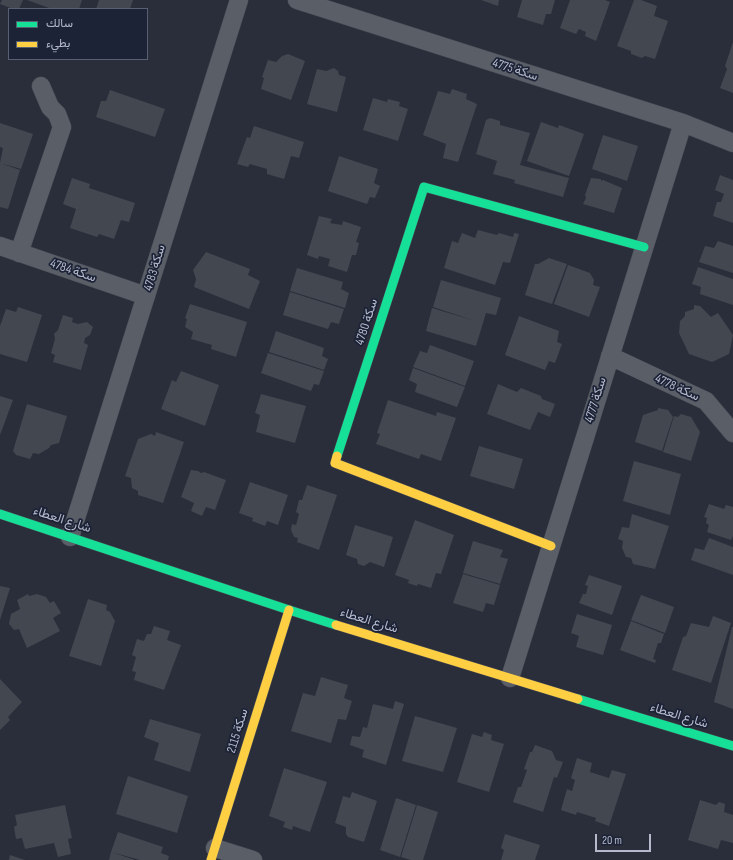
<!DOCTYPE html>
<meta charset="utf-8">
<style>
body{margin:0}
#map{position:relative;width:733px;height:860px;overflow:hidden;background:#2a2e3a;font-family:"Sofia Sans Condensed",Vazirmatn,sans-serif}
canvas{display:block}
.legend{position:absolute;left:8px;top:8px;width:140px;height:52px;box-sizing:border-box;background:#1c2336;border:1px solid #595f72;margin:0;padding:5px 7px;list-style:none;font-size:12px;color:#b4b9cb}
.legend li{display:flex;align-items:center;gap:8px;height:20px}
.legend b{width:20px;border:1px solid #595f72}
.scale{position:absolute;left:595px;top:834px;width:56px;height:18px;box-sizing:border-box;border:2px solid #b4b9cb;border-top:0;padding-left:5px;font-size:12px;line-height:14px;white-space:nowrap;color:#b4b9cb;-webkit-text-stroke:3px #1c2336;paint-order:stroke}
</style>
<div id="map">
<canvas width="733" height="860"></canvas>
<ul class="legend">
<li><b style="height:5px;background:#16e098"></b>سالك</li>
<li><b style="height:5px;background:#ffcf43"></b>بطيء</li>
</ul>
<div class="scale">20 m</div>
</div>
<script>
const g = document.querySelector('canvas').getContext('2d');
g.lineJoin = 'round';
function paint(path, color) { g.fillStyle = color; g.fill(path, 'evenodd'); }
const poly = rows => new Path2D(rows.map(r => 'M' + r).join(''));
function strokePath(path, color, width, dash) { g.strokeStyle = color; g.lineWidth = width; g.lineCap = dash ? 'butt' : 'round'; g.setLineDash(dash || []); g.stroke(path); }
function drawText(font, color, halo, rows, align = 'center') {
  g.font = font + ' "Sofia Sans Condensed",Vazirmatn,sans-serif'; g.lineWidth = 3.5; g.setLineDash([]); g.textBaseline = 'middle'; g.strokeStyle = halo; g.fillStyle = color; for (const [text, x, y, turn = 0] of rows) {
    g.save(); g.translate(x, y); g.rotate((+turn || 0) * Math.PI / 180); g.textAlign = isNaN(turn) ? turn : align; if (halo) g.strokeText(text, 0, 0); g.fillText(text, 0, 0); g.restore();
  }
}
const building = poly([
 [2,0,23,0,19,9,13,9,0,4],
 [27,0,82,0,79,9,52,9],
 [99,0,133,0,130,9,96,9],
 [481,0,499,0,498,6],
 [522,0,555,0,551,14,546,14,543,25,517,17],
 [570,0,605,0,610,2,596,41,585,36,586,32,579,29,576,34,560,28],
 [634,0,641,0,657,6,654,16,668,21,655,59,645,56,642,58,631,54,631,51,617,46],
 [733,42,733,93,720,88,727,69,725,66],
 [288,54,305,61,291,100,261,89,264,78,262,77,268,60,276,62,282,56],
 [334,68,338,71,339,75,346,77,337,112,307,104,317,69,326,71],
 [452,89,467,94,466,99,477,104,458,162,443,158,446,144,423,135,438,91,450,94],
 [110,90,165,109,155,137,96,117,101,101,106,101],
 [373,98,387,102,388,99,400,102,399,106,408,109,398,141,363,130],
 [490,118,500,121,500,125,530,133,520,165,569,178,563,197,514,183,515,180,493,174,497,161,476,154,486,120],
 [541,122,558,128,559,125,584,134,569,176,527,161],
 [0,123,33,134,21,169,0,163,3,148,0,147],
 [254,126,304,142,299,158,291,156,284,179,267,174,267,169,250,164,248,167,237,164,247,137,250,138],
 [603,135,638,146,627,181,592,169],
 [339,156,378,169,374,183,380,186,375,198,370,197,367,204,328,191],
 [0,163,20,170,8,209,0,207],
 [720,175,733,180,733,223,713,216,717,202,721,202,724,194,715,190],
 [72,178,90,184,89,188,135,203,129,222,121,220,114,239,99,234,97,237,70,228,76,209,63,204],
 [591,178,601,179,601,181,603,180,622,188,614,213,583,204,586,198,585,195],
 [319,216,332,219,330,223,342,225,343,221,361,227,356,242,359,243,356,255,352,255,347,272,328,266,330,259,319,256,318,259,307,255],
 [478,230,497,235,499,233,513,237,514,233,519,234,510,263,503,262,495,285,444,268,452,241,458,243,462,233,475,238],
 [718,241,733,246,733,273,699,262,705,246,714,248],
 [206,252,250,269,248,275,260,281,249,309,194,287,196,279,193,270],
 [549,258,567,264,552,304,525,295,535,264,538,264],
 [568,265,590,273,594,280,593,285,600,287,589,317,554,304],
 [698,267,733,279,733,305,700,294,701,287,692,284],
 [297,268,343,282,341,289,349,293,345,308,290,291],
 [441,280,501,298,496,315,486,313,476,346,426,331,432,308,475,321,433,307],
 [290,292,344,309,339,324,331,322,328,329,283,315],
 [190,304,247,322,236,357,211,349,212,345,191,339,193,332,185,327,187,319,185,318],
 [694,305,700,306,711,317,718,313,733,335,729,354,712,362,689,354,679,333,680,321,685,316,685,312,694,309],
 [18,307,42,315,27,362,0,354,0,326,6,309,16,312],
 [63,315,73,318,72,322,78,324,87,322,93,327,90,335,85,338,84,343,88,345,81,370,53,362,55,355,51,353,55,339,54,334,58,330],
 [519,316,559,331,557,342,562,344,555,363,549,361,545,370,505,355],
 [276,331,324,348,322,356,328,359,324,370,269,352],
 [430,345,474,361,465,386,413,367,420,351,427,353],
 [268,353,324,371,319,385,314,384,311,391,261,373],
 [413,368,465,387,457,407,415,392,417,384,409,380],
 [181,371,219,385,205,426,161,409,172,380,176,382],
 [498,384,517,392,521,388,541,396,542,399,555,404,550,417,538,412,530,430,487,414],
 [261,394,306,406,295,443,256,432,260,415,255,413],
 [0,396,13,400,0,435],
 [388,400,436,416,437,412,456,418,441,461,421,454,419,459,376,444,380,434,377,433],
 [27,404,67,416,59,443,51,445,49,448,39,454,33,453,30,459,16,455,13,451],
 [658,408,668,410,673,417,662,451,635,442,643,415,658,410],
 [681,414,691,417,700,432,691,461,663,452,674,416,678,417],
 [156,432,184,442,163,503,138,495,138,491,132,488,131,478,125,476,138,439,151,434,155,436],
 [479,446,523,459,514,489,470,476],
 [634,461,681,474,670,515,623,501],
 [191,470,198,471,201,473,204,472,226,480,215,510,206,507,202,516,191,511,194,503,181,497],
 [250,482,288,495,278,525,267,521,265,526,252,521,253,518,239,513],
 [307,485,337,495,319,550,297,542,298,538,294,537,291,530,292,524,296,525,299,514,296,512,299,500,302,500],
 [709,504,724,509,726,505,733,507,733,536,731,540,707,532,709,525,706,523,707,518,704,517],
 [632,514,669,526,655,569,633,564,631,558,626,557,622,548,623,541,618,539,622,527,629,528],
 [415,520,454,535,441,574,436,573,431,588,418,584,417,586,408,583,409,580,395,575],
 [355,525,393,537,384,567,370,562,364,566,358,564,357,559,346,555],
 [709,538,733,547,733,575,691,560,695,548,704,550],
 [473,541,503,550,500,557,508,559,500,584,463,573],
 [463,574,500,585,494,605,486,603,483,612,453,603],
 [589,575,622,586,612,615,579,603,583,594,586,594,588,586,585,585],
 [0,586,10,588,0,620],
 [28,594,29,596,37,594,46,597,50,603,54,601,61,613,53,618,60,631,27,648,19,629,14,630,9,624,11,614,20,609,17,600],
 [641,595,674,607,665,633,631,620],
 [88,599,107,605,106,610,110,612,115,621,101,666,69,656],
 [577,614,612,625,603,655,576,647,579,636,571,633],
 [713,616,731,623,711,683,672,670,683,637,686,636,691,623,709,627],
 [631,621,664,634,661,643,658,643,653,659,656,660,655,663,620,650],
 [154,626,170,631,167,640,181,645,164,690,134,680,136,672,132,671,136,657,132,655,137,639,144,641,147,634,151,634],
 [732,627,733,627,733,709,714,702],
 [321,677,348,685,344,698,352,701,346,720,338,719,331,743,291,731,303,693,315,696],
 [0,679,22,702,8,717,10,720,0,730],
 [395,701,404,704,386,765,362,757,364,750,350,745,352,736,360,737,363,727,367,728,373,704,393,709],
 [415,716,457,728,443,772,402,761],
 [150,719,201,734,190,772,154,760,159,743,144,737],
 [484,732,492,735,491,740,504,744,489,792,457,782,472,734,482,737],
 [535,745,552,751,556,760,563,762,557,778,554,777,543,812,513,802,518,787,521,787,527,770,524,769,530,752,532,752],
 [577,758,592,763,590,772,609,778,612,770,626,774,609,826,595,821,596,818,577,812,576,815,561,810,567,789,572,791,575,780,571,778],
 [284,768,327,782,310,832,293,826,292,830,283,827,285,822,269,816],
 [128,776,188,796,177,833,116,814],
 [352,792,377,801,364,842,348,837,346,834,346,827,335,823,343,796,350,798],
 [396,798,416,805,400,857,380,850],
 [700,800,716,805,719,802,725,804,724,812,733,815,733,843,721,840,718,849,688,840],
 [65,805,72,838,68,839,71,854,58,857,54,843,25,849,22,838,16,839,14,827,17,825,15,815],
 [417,805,438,812,423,860,411,860,401,857],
 [118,832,163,847,161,853,169,856,168,860,140,860,111,852],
 [505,834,540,845,535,860,501,860,504,850,501,848],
 [111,852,135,860,109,860],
 [10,855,25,860,9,860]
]);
const street = poly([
 [297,0,683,123,733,143],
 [0,246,146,296],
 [19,253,62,127,57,114,50,107,41,86],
 [610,356,706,401,733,433],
 [70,537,239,0],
 [510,678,683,123],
 [215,848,253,860]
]);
const fast = poly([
 [337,456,424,187,644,247],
 [0,514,289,610,336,625],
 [578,699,733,746]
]);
const slow = poly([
 [337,456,335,463,551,546],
 [336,625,578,699],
 [211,860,289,610]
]);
const streetNames = [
 ["سكة 4775",515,70,18],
 ["سكة 4783",155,268,-73],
 ["سكة 4784",73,271,19],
 ["سكة 4780",367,322,-72],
 ["سكة 4778",677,388,25],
 ["سكة 4777",596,400,-73],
 ["شارع العطاء",62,520,18],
 ["شارع العطاء",369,621,17],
 ["شارع العطاء",679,716,17],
 ["سكة 2115",238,731,-73]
];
paint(building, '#434750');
strokePath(street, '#464a53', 19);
strokePath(fast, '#464a53', 10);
strokePath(slow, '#464a53', 10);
strokePath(street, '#5a5e67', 18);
strokePath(fast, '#16e098', 9);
strokePath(slow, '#ffcf43', 9);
drawText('13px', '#b4b9cb', '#1c2336', streetNames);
</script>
